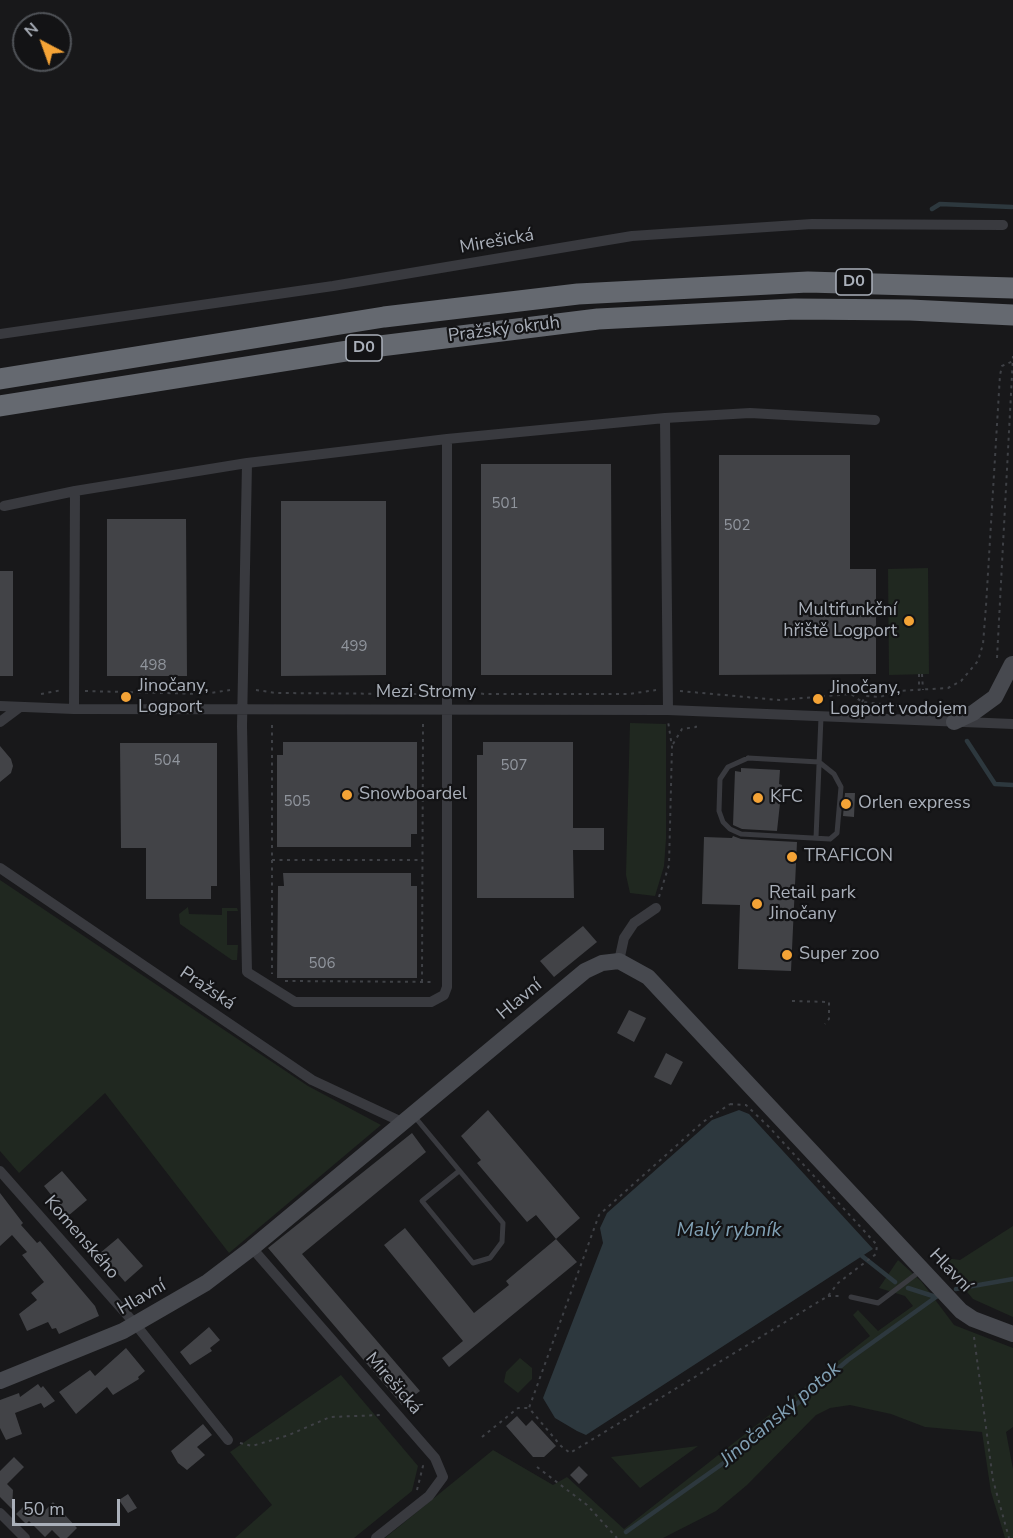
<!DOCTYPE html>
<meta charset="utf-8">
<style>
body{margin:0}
#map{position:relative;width:1013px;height:1538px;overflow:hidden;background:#18181a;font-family:"Nunito Sans",sans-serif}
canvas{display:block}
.north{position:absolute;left:12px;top:12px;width:60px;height:60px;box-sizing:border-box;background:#131315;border:2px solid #4f5257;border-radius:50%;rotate:319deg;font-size:16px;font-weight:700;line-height:24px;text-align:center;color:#aab0ba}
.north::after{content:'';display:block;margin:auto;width:21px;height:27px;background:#f4a336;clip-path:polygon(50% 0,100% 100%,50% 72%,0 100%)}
.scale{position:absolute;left:12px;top:1499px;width:108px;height:27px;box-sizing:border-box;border:3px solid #aab0ba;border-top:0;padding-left:8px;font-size:18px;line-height:21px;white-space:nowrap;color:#aab0ba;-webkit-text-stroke:4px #131315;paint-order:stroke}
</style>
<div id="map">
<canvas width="1013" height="1538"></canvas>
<div class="north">N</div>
<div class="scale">50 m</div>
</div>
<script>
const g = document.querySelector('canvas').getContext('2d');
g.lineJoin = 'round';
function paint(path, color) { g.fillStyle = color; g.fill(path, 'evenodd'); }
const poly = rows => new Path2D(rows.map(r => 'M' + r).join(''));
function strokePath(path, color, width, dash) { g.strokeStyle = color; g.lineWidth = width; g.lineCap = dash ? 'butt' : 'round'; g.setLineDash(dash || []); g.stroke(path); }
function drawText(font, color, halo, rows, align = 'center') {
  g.font = font + ' "Nunito Sans",sans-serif'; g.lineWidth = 4.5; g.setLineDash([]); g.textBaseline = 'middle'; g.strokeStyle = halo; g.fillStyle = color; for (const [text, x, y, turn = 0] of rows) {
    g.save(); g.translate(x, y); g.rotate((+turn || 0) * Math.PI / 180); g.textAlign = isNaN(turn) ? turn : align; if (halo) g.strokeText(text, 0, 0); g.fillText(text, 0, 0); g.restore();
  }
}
const green = poly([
 [928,568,929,674,889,675,888,569],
 [630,723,666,724,666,839,664,866,655,896,630,893,626,875],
 [0,880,308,1086,381,1125,229,1253,105,1093,19,1173,0,1151],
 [188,907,189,914,222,915,222,908,237,908,238,911,227,911,227,945,238,945,237,960,232,960,180,924,179,914],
 [1013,1226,1013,1317,973,1299,938,1257,960,1260],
 [898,1260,921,1281,954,1325,1013,1348,1013,1427,1006,1432,1013,1469,1013,1538,1005,1538,991,1492,982,1432,925,1427,891,1414,850,1405,830,1408,816,1415,747,1485,716,1511,663,1538,385,1538,493,1450,553,1485,567,1477,624,1529,870,1336,853,1315,858,1310,878,1331,913,1306,905,1296,879,1288],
 [520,1358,532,1368,532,1379,518,1393,504,1382,506,1372],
 [341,1375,418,1466,412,1491,354,1538,235,1538,272,1505,230,1452],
 [698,1446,640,1488,611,1457]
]);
const water = poly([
 [739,1110,749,1114,873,1249,586,1435,577,1431,555,1418,543,1398,603,1243,600,1228,607,1213,712,1120]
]);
const stream = poly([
 [932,209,940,204,1012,207],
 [967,741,995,784,1013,785],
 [862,1256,895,1282],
 [908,1288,936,1297],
 [956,1289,1013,1279],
 [626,1532,749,1445,848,1360,936,1297]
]);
const building = poly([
 [719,455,850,455,850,569,876,569,876,674,719,675],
 [481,464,611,464,612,675,481,675],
 [281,501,386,501,386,675,281,676],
 [107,519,186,519,187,676,107,676],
 [0,571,13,571,13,676,0,676],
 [283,742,417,742,417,834,411,834,411,847,277,847,277,755,283,755],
 [483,742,573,742,573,828,604,828,604,850,573,850,574,898,477,898,477,755,483,755],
 [120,743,217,743,217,886,211,886,211,899,146,899,146,848,121,848],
 [0,746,11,759,13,766,11,773,0,782],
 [741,768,780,770,779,784,782,785,777,831,742,829,733,825,735,771,741,772],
 [845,793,855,793,854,817,843,816],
 [733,836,741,839,797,842,791,971,738,969,740,905,702,904,704,837,732,838],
 [283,873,411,873,411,886,417,886,417,978,277,978,278,886,284,886],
 [583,926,597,942,554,977,540,961],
 [629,1010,646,1018,634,1042,617,1033],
 [666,1053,683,1062,671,1085,654,1077],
 [488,1110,580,1218,556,1239,536,1215,527,1222,477,1163,481,1160,461,1136],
 [412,1133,426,1152,302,1254,420,1391,402,1405,268,1248],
 [62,1171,87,1200,68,1216,44,1186],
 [0,1193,23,1223,21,1225,37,1243,40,1241,95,1306,99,1316,59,1334,56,1328,52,1329,48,1322,27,1331,19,1314,37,1300,31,1293,44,1282,22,1255,27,1252,12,1235,0,1246],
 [405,1228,474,1313,509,1285,506,1281,556,1239,577,1262,449,1367,442,1358,463,1341,384,1245],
 [118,1238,143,1266,125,1282,100,1253],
 [209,1327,220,1340,210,1348,212,1351,190,1365,180,1352],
 [126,1348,145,1371,138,1377,139,1379,113,1395,107,1387,76,1414,59,1392,90,1370,95,1376],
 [38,1384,41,1388,43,1386,55,1401,44,1408,41,1403,15,1413,22,1434,6,1440,0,1428,0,1400,19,1393,20,1397],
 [517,1416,526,1426,532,1420,556,1446,544,1457,533,1457,506,1426],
 [203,1424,212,1435,197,1447,205,1455,187,1470,178,1463,171,1451],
 [14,1457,24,1467,7,1484,13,1490,12,1509,0,1497,0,1471],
 [579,1466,588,1475,579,1484,570,1475],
 [128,1494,137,1508,128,1513,119,1500],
 [53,1502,77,1528,67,1538,60,1538,52,1530,45,1537,29,1521,26,1524,16,1514,27,1503,40,1516]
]);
const path = poly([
 [997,658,1013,356],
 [919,674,919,691],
 [922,674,923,690],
 [459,689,484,694,629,694,656,690],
 [256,690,276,693,416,694,435,690],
 [85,691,204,694,230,690],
 [680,691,779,700,851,694,862,702,901,706],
 [41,694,62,690],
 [862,702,866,696,880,697,897,691,948,688,961,681,978,661,983,644,986,606,1000,375,1002,366,1013,361],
 [272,725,272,974],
 [673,744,682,729,696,727,696,723],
 [272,860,422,860],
 [659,897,669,865,672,747,668,721],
 [285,981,435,982],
 [422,982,423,724],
 [792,1001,829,1002,829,1019,825,1024],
 [730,1104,746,1105,769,1127,877,1245,876,1254,838,1283,828,1296,570,1453,561,1446,529,1408,599,1215,703,1122,730,1104],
 [828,1296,843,1296],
 [974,1337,993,1480,1009,1538],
 [482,1437,518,1408,529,1408],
 [240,1443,252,1446,289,1435,330,1417,381,1415],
 [537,1467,587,1505,617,1538],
 [417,1490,423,1466,420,1462]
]);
const lane = poly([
 [748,758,819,762,834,774,841,787,837,833,830,839,741,834,730,829,723,822,719,811,720,779,728,767,748,758],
 [816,838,821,717],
 [414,1116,503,1223,502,1242,490,1258,473,1263,422,1201,459,1171],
 [851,1297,878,1303,919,1272]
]);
const street = poly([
 [0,334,333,286,632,236,812,224,1003,225],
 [247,463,242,726,247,972,295,1002,431,1002,444,995,447,987,447,439],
 [4,506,75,491,247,463,447,439,665,418],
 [0,706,74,709,668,710,1013,724],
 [74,709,75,491],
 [668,710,665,418,750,413,875,420],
 [0,722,20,707],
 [0,868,312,1080,404,1123],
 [619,961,624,938,634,923,656,908],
 [0,1171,136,1325,228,1440],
 [252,1248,435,1458,443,1477,429,1496,376,1538],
 [0,1513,25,1538]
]);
const secondary = poly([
 [954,722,973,713,995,697,1012,664],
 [0,1381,123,1331,206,1283,252,1248,585,971,602,963,619,961,648,977,961,1311,973,1319,1013,1334]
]);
const highway = poly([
 [0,379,384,317,578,294,808,282,1013,288],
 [0,406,372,347,598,319,795,309,910,310,1013,315]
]);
const markers = [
 [909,621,6,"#f4a336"],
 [126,697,6,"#f4a336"],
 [818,699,6,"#f4a336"],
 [347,795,6,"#f4a336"],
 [758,798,6,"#f4a336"],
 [846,804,6,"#f4a336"],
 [792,857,6,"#f4a336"],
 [757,904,6,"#f4a336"],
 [787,955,6,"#f4a336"]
];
const numberNames = [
 ["501",505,504],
 ["502",737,526],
 ["499",354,647],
 ["498",153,666],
 ["504",167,761],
 ["507",514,766],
 ["505",297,802],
 ["506",322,964]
];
const shields = [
 [854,282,36],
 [364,348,36]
];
const shieldNames = [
 ["D0",854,282],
 ["D0",364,348]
];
const streetNames = [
 ["Mirešická",497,242,-10],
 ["Pražský okruh",504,330,-7],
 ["Mezi Stromy",426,693],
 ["Pražská",207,989,34],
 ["Hlavní",520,1000,-40],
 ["Komenského",81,1238,49],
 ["Hlavní",950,1271,46],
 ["Hlavní",142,1298,-30],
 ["Mirešická",393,1384,49]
];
const poiNames = [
 ["Multifunkční",897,611,"right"],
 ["hřiště Logport",897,632,"right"],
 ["Jinočany,",138,687],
 ["Logport",138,708],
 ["Jinočany,",830,689],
 ["Logport vodojem",830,710],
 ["Snowboardel",359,795],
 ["KFC",770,798],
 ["Orlen express",858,804],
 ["TRAFICON",804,857],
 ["Retail park",769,894],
 ["Jinočany",769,915],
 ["Super zoo",799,955]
];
const waterNames = [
 ["Malý rybník",729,1231],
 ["Jinočanský potok",781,1415,-40]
];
paint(green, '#202820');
paint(water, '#2d383e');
strokePath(stream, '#2d383e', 4.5);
paint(building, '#424347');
strokePath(path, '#3f4146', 2, [3, 4.5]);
strokePath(lane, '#393a3f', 5);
strokePath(street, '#393a3f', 10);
strokePath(secondary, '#47494f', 16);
strokePath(highway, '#656970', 21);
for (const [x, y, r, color] of markers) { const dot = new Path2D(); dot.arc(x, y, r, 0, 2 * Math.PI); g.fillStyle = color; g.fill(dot); strokePath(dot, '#131315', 2); }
drawText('15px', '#90959d', null, numberNames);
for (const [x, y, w] of shields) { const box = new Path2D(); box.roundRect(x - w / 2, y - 13, w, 26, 4.5); g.fillStyle = '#131315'; g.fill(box); strokePath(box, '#aab0ba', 1.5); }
drawText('bold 16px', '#aab0ba', null, shieldNames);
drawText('18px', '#aab0ba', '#131315', streetNames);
drawText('18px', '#aab0ba', '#131315', poiNames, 'left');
drawText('italic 20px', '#81a1b5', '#131315', waterNames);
</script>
